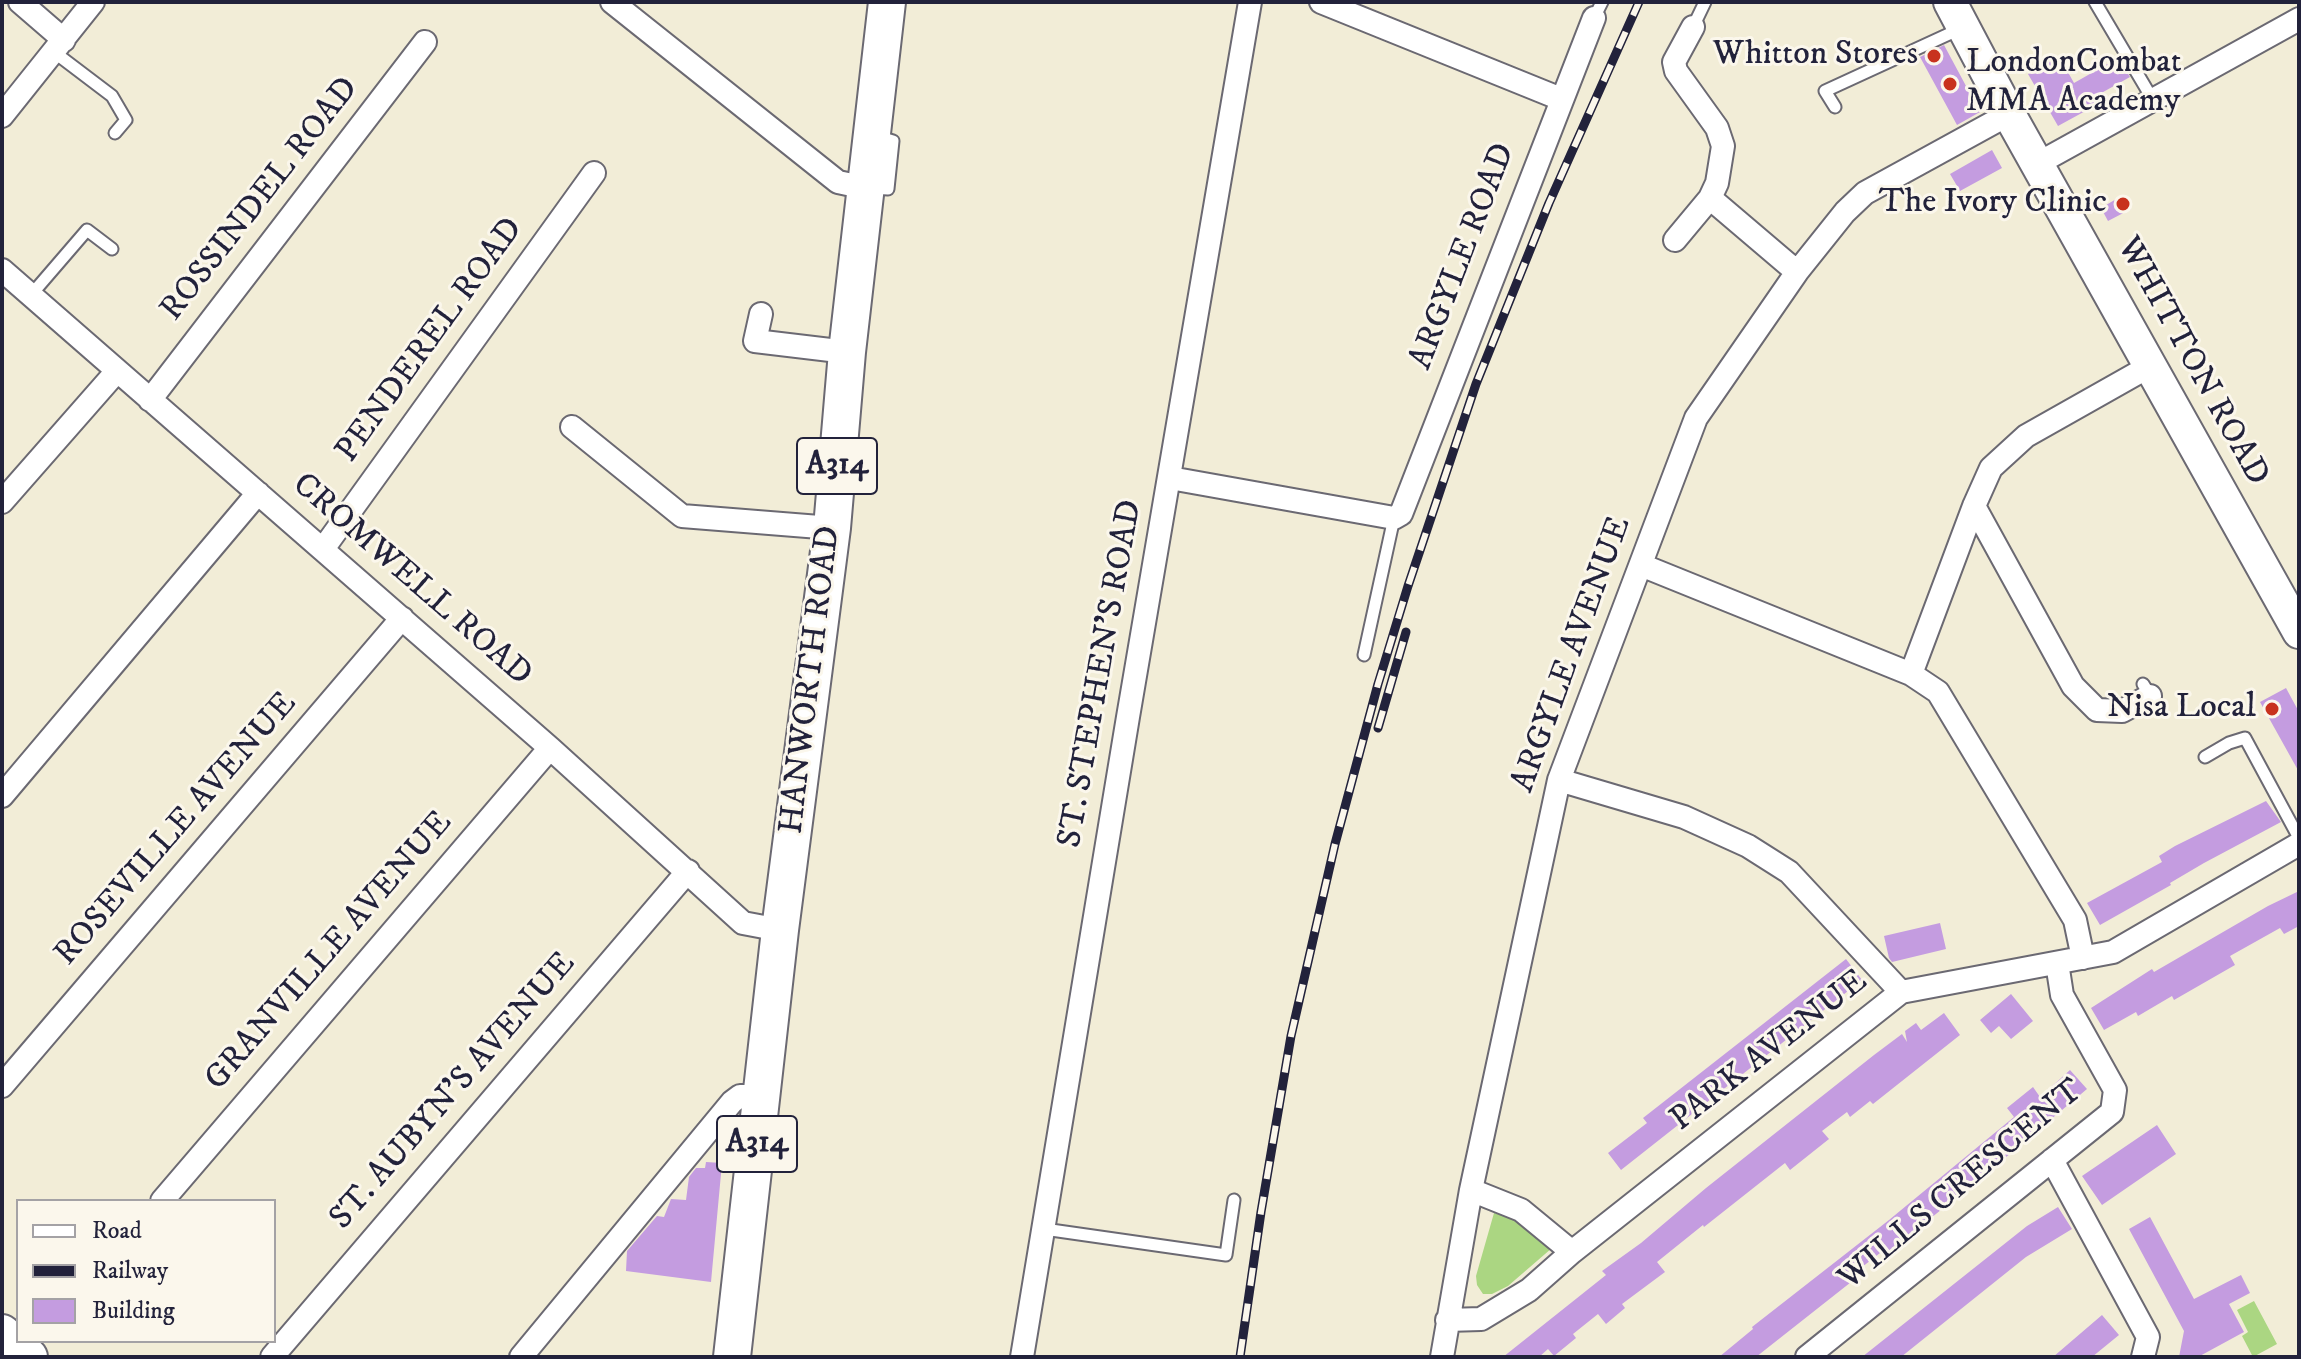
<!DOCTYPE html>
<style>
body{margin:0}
#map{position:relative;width:2301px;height:1359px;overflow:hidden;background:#f2edd7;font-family:"IM FELL DW Pica",serif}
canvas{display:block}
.frame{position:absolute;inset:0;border:4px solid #22223b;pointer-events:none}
.legend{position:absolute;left:16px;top:1199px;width:260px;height:144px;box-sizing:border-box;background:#fbf7ec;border:2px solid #a4a2a5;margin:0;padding:10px 14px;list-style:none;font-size:24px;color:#22223b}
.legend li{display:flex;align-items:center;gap:16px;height:40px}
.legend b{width:40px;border:2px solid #a4a2a5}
</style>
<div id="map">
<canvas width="2301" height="1359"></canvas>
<div class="frame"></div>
<ul class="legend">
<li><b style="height:10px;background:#fff"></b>Road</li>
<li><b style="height:10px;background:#22223b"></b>Railway</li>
<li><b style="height:22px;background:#c49ce0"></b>Building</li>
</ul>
</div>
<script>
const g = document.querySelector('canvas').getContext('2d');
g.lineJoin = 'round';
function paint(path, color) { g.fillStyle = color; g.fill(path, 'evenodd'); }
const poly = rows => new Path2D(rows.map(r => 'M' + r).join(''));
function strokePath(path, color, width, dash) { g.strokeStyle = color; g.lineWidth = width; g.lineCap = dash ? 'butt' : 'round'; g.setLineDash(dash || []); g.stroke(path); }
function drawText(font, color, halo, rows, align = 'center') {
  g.font = font + ' "IM FELL DW Pica",serif'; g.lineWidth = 6; g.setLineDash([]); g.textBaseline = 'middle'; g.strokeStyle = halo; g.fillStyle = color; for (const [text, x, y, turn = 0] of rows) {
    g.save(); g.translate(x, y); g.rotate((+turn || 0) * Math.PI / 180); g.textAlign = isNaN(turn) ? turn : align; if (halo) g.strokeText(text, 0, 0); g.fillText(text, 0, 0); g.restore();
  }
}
const green = poly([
 [1494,1213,1521,1221,1552,1248,1508,1286,1492,1294,1483,1294,1477,1285,1476,1276],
 [2254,1301,2277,1344,2253,1357,2242,1336,2248,1332,2237,1310]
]);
const building = poly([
 [1944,45,1980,112,1957,125,1920,57],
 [2059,56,2074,83,2118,58,2130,77,2096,96,2100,103,2058,126,2028,74],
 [1992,150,2002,168,1960,191,1950,174],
 [2123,195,2131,209,2108,221,2101,208],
 [2286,688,2299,712,2299,772,2260,702],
 [2266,801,2281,822,2204,863,2170,883,2171,885,2100,925,2087,903,2162,862,2159,856,2175,846],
 [2299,891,2299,926,2284,934,2280,928,2230,956,2235,965,2174,1000,2172,996,2138,1016,2136,1012,2104,1030,2091,1008,2152,969,2154,972,2268,906],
 [1940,923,1946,949,1892,962,1889,958,1884,936],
 [1846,959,1862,980,1621,1170,1608,1153,1647,1123,1643,1118],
 [2011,994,2033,1021,2011,1039,1999,1026,1991,1033,1980,1020],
 [1944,1013,1960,1035,1873,1104,1870,1101,1850,1117,1847,1112,1822,1131,1829,1139,1790,1170,1785,1163,1704,1227,1703,1225,1657,1262,1665,1272,1622,1304,1625,1308,1606,1324,1598,1314,1573,1334,1576,1338,1554,1356,1548,1349,1539,1357,1503,1357,1606,1275,1602,1271,1641,1243,1706,1188,1874,1055,1902,1034,1907,1042,1905,1031,1916,1023,1921,1030],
 [2070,1070,2087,1089,1999,1163,1905,1239,1883,1256,1880,1253,1857,1271,1860,1275,1756,1357,1719,1357,1753,1329,1752,1327,1889,1220,2014,1117,2007,1108,2033,1087,2040,1097],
 [2157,1125,2176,1154,2102,1205,2082,1176],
 [706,1162,722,1163,711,1282,626,1271,627,1251,657,1216,664,1217,671,1199,686,1200,689,1177,696,1168,705,1168],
 [2058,1207,2072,1229,2026,1257,1901,1357,1862,1357,2027,1226],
 [2150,1217,2194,1299,2241,1275,2250,1293,2229,1304,2244,1332,2198,1357,2179,1357,2184,1331,2129,1229],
 [2102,1315,2119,1335,2092,1357,2053,1357]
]);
const lane = poly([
 [2095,2,2153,100],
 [1594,18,1602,2],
 [1693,27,1705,2],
 [54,52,112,96,126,120,115,133],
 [1835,107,1825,91,1962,28],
 [872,188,888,189,893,141,876,136],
 [31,295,87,230,112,249],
 [1364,655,1394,518],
 [2143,684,2159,710],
 [2205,757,2229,743,2245,738,2299,838],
 [1044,1229,1226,1255,1234,1200]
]);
const street = poly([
 [20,2,64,40],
 [612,2,838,182,866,188],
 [1321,2,1561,99],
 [1693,27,1674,62,1676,71,1717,128,1723,146,1717,183,1710,198],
 [2,116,93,2],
 [2037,164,2299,19],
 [1675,240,1710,198,1797,272],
 [2,270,550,748,743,923,780,930],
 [761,314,755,341,847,352],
 [150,400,425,42],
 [572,427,682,516,832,528],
 [1170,478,1394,518,1401,514,1594,18],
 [2,502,117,371],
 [1974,506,2073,686,2097,710,2122,711,2150,696],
 [323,549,594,173],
 [1641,565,1911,674,1938,692,2075,920,2083,958],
 [1911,674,1974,506,1991,468,2026,436,2150,366],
 [1559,780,1684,817,1748,846,1789,872,1901,992],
 [2,796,258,493],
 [2,1086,402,618],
 [2052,1160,2148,1337,2143,1357],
 [1471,1190,1521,1210,1572,1252],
 [162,1201,550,748],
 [1447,1320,1481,1319,1529,1290,1572,1252,1901,992,2113,952,2299,844],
 [272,1357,688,871],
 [521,1357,732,1102,740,1096,762,1096],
 [1022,1357,1128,717,1250,2],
 [1442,1357,1471,1190,1559,780,1696,418,1797,272,1845,212,1865,193,2009,114],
 [1807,1357,2112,1112,2115,1090,2062,995,2057,963]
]);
const secondary = poly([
 [1950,2,2009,114,2299,632]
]);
const primary = poly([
 [2,1333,29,1357],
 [732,1357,780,930,832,528,847,352,887,2]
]);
const rail = poly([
 [1378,728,1406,632],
 [1240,1357,1261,1212,1291,1036,1335,844,1378,684,1408,586,1476,384,1549,203,1639,2]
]);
const markers = [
 [1934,56,8,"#c8321e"],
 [1950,84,8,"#c8321e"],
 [2123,204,8,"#c8321e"],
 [2272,709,8,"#c8321e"]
];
const shields = [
 [837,466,80],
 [757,1144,80]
];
const shieldNames = [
 ["A314",837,466],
 ["A314",757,1144]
];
const poiNames = [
 ["Whitton Stores",1918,56],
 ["LondonCombat",1966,64,"left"],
 ["MMA Academy",1966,103,"left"],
 ["The Ivory Clinic",2107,204],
 ["Nisa Local",2256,709]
];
const streetNames = [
 ["ROSSINDEL ROAD",261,200,-52],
 ["ARGYLE ROAD",1464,257,-69],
 ["PENDEREL ROAD",431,341,-54],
 ["WHITTON ROAD",2191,362,61],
 ["CROMWELL ROAD",411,581,41],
 ["ARGYLE AVENUE",1573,655,-70],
 ["ST. STEPHEN'S ROAD",1102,674,-80],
 ["HANWORTH ROAD",812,680,-83],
 ["ROSEVILLE AVENUE",177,830,-49],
 ["GRANVILLE AVENUE",330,952,-49],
 ["PARK AVENUE",1770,1052,-38],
 ["ST. AUBYN'S AVENUE",454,1092,-49],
 ["WILLS CRESCENT",1962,1186,-40]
];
paint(green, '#abd682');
paint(building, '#c49ce0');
strokePath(lane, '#6b6972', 15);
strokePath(street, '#6b6972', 26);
strokePath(secondary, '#6b6972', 36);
strokePath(primary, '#6b6972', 40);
strokePath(lane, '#fff', 11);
strokePath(street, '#fff', 22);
strokePath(secondary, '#fff', 32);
strokePath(primary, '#fff', 36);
strokePath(rail, '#22223b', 9);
strokePath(rail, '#fbf7ec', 6, [18]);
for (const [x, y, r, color] of markers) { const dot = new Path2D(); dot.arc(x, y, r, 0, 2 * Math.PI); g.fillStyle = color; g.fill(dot); strokePath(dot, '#fbf7ec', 3); }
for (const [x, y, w] of shields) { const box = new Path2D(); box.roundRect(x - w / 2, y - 28, w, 56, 6); g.fillStyle = '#fbf7ec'; g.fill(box); strokePath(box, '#22223b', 2); }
drawText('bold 32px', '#22223b', null, shieldNames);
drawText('34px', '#22223b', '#fbf7ec', poiNames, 'right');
drawText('34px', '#22223b', '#fbf7ec', streetNames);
</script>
